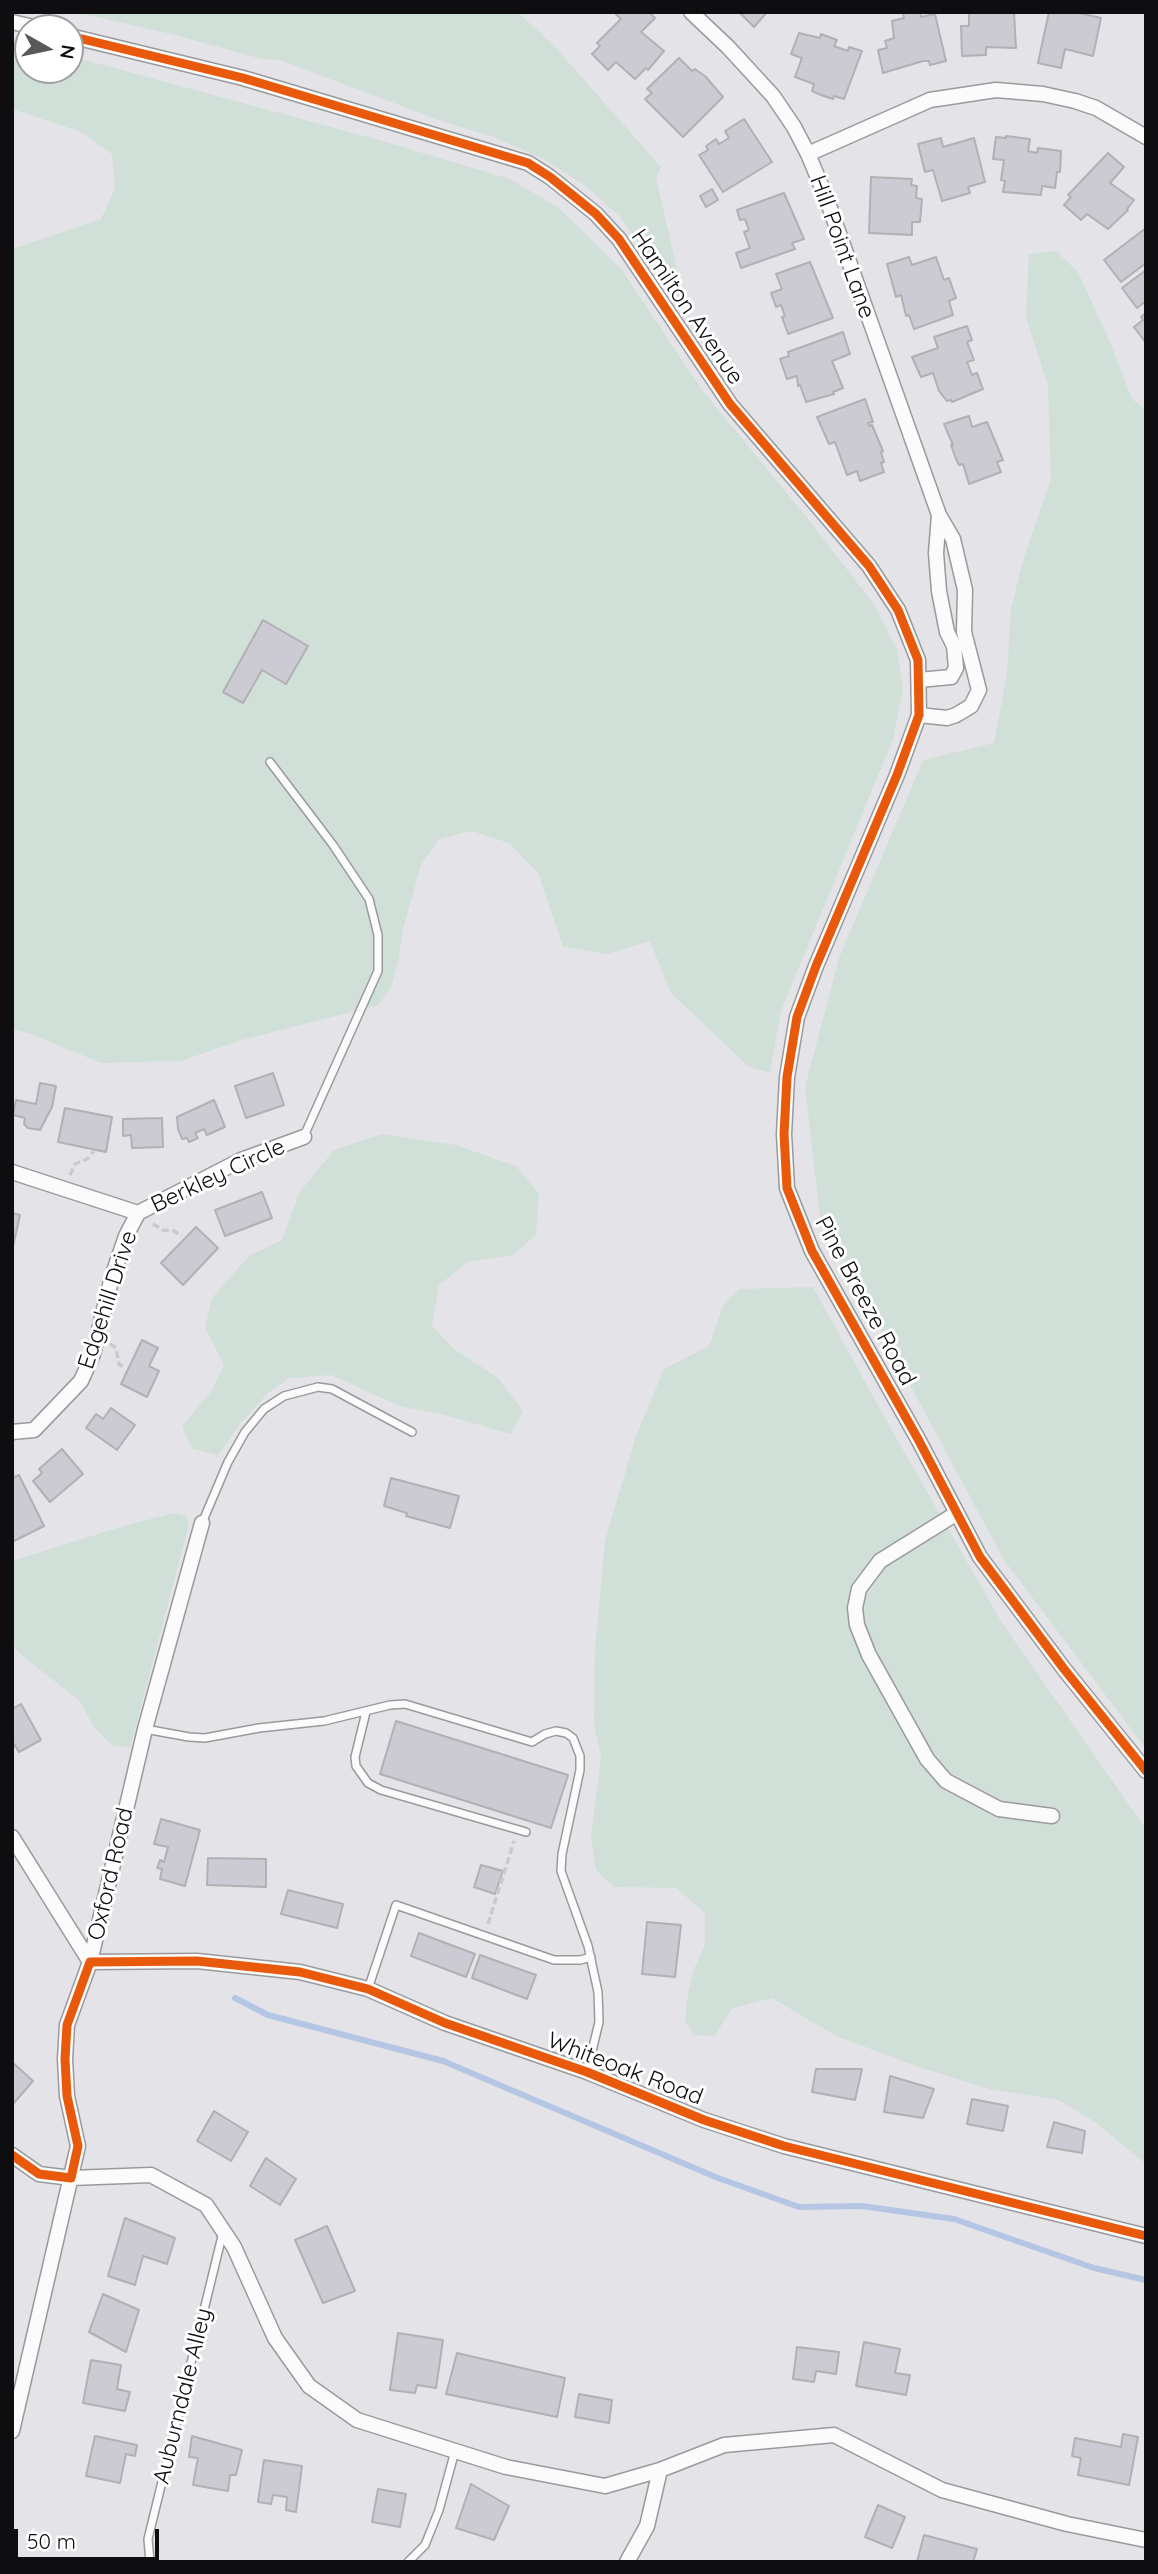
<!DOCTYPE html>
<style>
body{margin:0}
#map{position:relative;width:1158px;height:2574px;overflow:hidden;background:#e4e3e7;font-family:Quicksand,sans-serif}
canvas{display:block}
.frame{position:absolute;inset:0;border:14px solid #0e0d0f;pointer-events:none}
.north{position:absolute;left:14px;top:14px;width:70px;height:70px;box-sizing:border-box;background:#fff;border:2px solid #9f9e9f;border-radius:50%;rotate:99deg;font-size:19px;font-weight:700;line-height:28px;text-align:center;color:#0e0d0f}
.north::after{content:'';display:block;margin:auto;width:24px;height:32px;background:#59585b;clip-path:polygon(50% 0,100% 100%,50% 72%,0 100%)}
.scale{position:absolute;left:14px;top:2529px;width:145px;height:32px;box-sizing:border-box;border:4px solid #0e0d0f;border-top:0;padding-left:9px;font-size:21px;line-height:24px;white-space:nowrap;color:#0e0d0f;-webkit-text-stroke:5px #fff;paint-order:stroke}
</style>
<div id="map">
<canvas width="1158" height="2574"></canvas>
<div class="frame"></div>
<div class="north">N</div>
<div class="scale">50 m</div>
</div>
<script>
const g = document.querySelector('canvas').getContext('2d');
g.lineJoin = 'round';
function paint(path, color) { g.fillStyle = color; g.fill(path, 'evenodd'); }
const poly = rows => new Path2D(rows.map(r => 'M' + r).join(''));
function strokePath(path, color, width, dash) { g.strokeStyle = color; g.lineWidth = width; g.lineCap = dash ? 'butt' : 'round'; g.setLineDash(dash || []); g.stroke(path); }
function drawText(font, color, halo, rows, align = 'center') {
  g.font = font + ' Quicksand,sans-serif'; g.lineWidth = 6; g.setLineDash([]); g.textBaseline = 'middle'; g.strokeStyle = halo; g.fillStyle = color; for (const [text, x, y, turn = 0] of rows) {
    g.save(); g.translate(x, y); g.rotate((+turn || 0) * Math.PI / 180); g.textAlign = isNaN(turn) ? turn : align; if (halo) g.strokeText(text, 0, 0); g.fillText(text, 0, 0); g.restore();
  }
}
const green = poly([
 [74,12,518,12,555,47,661,167,656,178,686,308,620,217,587,187,544,159,491,136,444,122,280,60,262,59,171,34],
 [12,41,28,45,28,70,70,70,70,56,379,140,510,179,559,208,622,270,702,390,813,525,875,606,897,650,903,690,893,739,781,1011,770,1073,749,1067,670,992,650,941,607,954,563,947,538,873,509,843,472,831,439,839,421,865,403,929,399,957,391,988,378,1005,242,1040,181,1061,101,1063,31,1034,12,1029,12,249,101,219,115,189,112,154,81,132,12,109],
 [1056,251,1078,272,1110,342,1132,399,1146,410,1146,1749,1004,1560,820,1217,805,1087,839,958,923,760,994,743,1007,674,1011,609,1023,560,1051,479,1048,386,1026,317,1029,254],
 [382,1134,456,1145,516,1166,539,1194,536,1235,513,1255,468,1262,439,1285,432,1326,454,1349,497,1377,523,1411,511,1434,441,1414,402,1407,331,1375,289,1378,268,1393,240,1424,218,1455,192,1449,182,1426,211,1392,224,1365,205,1328,212,1298,249,1256,282,1240,299,1193,334,1150],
 [813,1287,886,1420,1002,1623,1146,1829,1146,2164,1095,2122,1059,2100,989,2089,919,2067,836,2036,772,1998,733,2008,714,2036,694,2035,685,2021,688,1993,694,1969,705,1945,705,1913,676,1888,614,1887,596,1870,591,1837,601,1756,594,1725,595,1649,605,1541,636,1436,664,1369,709,1346,723,1306,739,1289],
 [174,1513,186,1516,189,1524,130,1748,114,1746,104,1738,92,1724,80,1701,21,1655,12,1643,12,1561,130,1524]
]);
const stream = poly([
 [235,1998,268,2015,443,2061,718,2178,799,2207,862,2206,954,2219,1094,2268,1146,2280]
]);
const building = poly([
 [614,12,649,12,655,18,641,32,664,51,648,70,646,68,635,79,616,62,608,70,592,54,600,46,597,43,621,19,614,12],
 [739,12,767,12,754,27,739,12],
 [920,12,921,17,935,14,946,61,930,65,929,61,923,61,883,73,878,50,887,48,885,41,894,38,892,21,904,18,903,13,920,12],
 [969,12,1014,12,1016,48,986,47,986,55,962,56,961,26,969,26,969,12],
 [1049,12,1075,12,1101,18,1093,56,1065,49,1061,68,1038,63,1049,12],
 [799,33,820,38,821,34,837,40,834,46,848,51,849,47,862,51,844,99,834,96,833,99,821,95,812,91,814,84,795,77,802,58,791,54,799,33],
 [679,58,692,71,695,69,706,77,723,97,683,137,645,99,652,93,647,89,679,58],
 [744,119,772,162,723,192,699,155,708,150,706,146,716,139,719,144,729,138,725,131,744,119],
 [1006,136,1030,139,1028,151,1037,153,1038,148,1061,151,1060,172,1057,172,1055,188,1042,186,1041,195,1003,192,1005,181,1001,180,1004,160,993,159,996,137,1006,138,1006,136],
 [941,138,943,147,974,138,985,182,968,187,970,193,942,201,933,170,925,172,918,144,941,138],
 [1108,153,1124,167,1110,183,1134,200,1127,209,1128,210,1108,229,1087,214,1081,220,1064,205,1071,197,1068,195,1108,153],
 [871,177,912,179,911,185,917,186,916,198,922,199,920,222,912,222,912,235,869,233,871,177],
 [712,189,718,200,706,207,700,196,712,189],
 [784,193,804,239,792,243,795,249,741,268,736,253,750,248,744,232,749,230,745,219,740,220,737,210,784,193],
 [1146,228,1146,263,1121,282,1104,260,1146,228],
 [909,257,912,265,936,257,944,280,949,278,956,298,949,301,953,315,914,329,909,315,906,316,901,295,896,297,887,264,909,257],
 [810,262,833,318,788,334,782,317,785,316,781,305,776,307,771,293,782,289,776,274,810,262],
 [1146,270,1146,301,1137,308,1122,288,1146,270],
 [1146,313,1146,343,1134,327,1143,320,1141,317,1146,313],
 [967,326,972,340,967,342,974,360,967,362,972,375,977,373,983,389,952,402,951,400,947,401,939,391,933,373,921,377,912,357,938,348,934,337,967,326],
 [843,332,850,354,832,361,843,388,833,392,834,394,806,402,800,385,798,386,797,376,787,379,780,359,789,356,788,352,843,332],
 [865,399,873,422,868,423,869,426,872,425,883,451,881,452,884,462,881,463,884,472,860,481,857,471,847,475,835,442,829,444,817,417,865,399],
 [969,416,972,427,987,422,1003,460,997,462,1001,472,969,484,963,464,959,465,956,459,951,445,953,445,944,424,969,416],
 [263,620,308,646,286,684,262,670,243,703,223,692,263,620],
 [273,1073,284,1105,246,1118,235,1086,273,1073],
 [40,1083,56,1086,52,1107,40,1130,28,1128,24,1124,25,1118,13,1115,16,1100,36,1104,40,1083],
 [214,1100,225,1127,207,1135,204,1129,195,1133,198,1138,189,1142,187,1138,182,1139,178,1129,177,1117,214,1100],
 [65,1108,112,1117,106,1152,58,1142,65,1108],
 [162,1118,163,1147,132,1148,131,1135,123,1136,123,1119,162,1118],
 [262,1192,272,1218,225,1236,215,1210,262,1192],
 [12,1213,20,1215,12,1251,12,1213],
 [196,1227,218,1248,183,1285,161,1263,196,1227],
 [142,1340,158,1348,149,1366,159,1371,147,1397,121,1384,142,1340],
 [111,1408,135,1425,117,1450,86,1428,96,1414,103,1419,111,1408],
 [62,1449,83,1474,50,1502,33,1481,42,1473,39,1469,62,1449],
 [19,1475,44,1526,12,1542,12,1478,19,1475],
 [391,1478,459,1496,450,1528,406,1516,407,1513,384,1506,391,1478],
 [21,1704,41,1740,19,1752,12,1741,12,1709,21,1704],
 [396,1721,568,1775,551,1828,380,1774,396,1721],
 [161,1819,200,1830,185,1886,160,1879,162,1869,157,1868,160,1860,164,1862,168,1847,154,1844,161,1819],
 [208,1858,266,1859,266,1887,207,1885,208,1858],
 [481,1865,503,1871,495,1894,474,1887,481,1865],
 [288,1890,343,1904,337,1928,281,1914,288,1890],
 [647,1922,681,1925,675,1977,642,1974,647,1922],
 [419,1933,475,1954,466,1977,411,1956,419,1933],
 [480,1955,536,1975,527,1999,472,1978,480,1955],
 [12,2062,33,2081,13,2104,12,2103,12,2062],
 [816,2069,862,2069,855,2100,812,2092,816,2069],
 [890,2076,934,2089,923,2118,884,2112,890,2076],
 [972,2099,1008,2106,1003,2131,967,2124,972,2099],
 [214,2111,248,2132,231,2161,197,2141,214,2111],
 [1054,2122,1085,2131,1082,2153,1047,2147,1054,2122],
 [266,2158,296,2179,280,2205,250,2186,266,2158],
 [125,2218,175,2238,167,2264,143,2256,135,2285,108,2276,125,2218],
 [327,2226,355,2291,323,2303,295,2240,327,2226],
 [103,2294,139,2310,126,2352,89,2332,103,2294],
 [398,2333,443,2340,436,2388,417,2385,415,2393,390,2390,398,2333],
 [864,2342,900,2349,895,2373,910,2375,906,2395,856,2386,864,2342],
 [797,2347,839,2352,836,2374,816,2371,814,2382,793,2379,797,2347],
 [457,2353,565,2378,557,2417,446,2394,457,2353],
 [91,2360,121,2365,117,2389,130,2392,125,2411,83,2403,91,2360],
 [579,2394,612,2400,609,2423,575,2417,579,2394],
 [1123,2434,1138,2437,1129,2485,1078,2475,1081,2458,1072,2456,1075,2438,1121,2447,1123,2434],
 [95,2436,137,2445,135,2456,126,2454,120,2483,86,2476,95,2436],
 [192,2436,242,2450,236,2475,230,2475,228,2491,193,2485,198,2458,189,2457,192,2436],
 [264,2460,302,2466,296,2512,286,2510,287,2497,273,2495,271,2504,258,2502,264,2460],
 [471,2484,509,2506,494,2540,456,2528,471,2484],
 [378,2489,406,2494,400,2527,372,2522,378,2489],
 [878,2505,905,2517,892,2548,865,2537,878,2505],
 [924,2535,977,2549,973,2562,917,2562,924,2535]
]);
const path = poly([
 [70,1175,75,1164,87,1159,94,1151],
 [153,1224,163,1230,174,1231,182,1236],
 [110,1344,116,1348,119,1364,125,1368],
 [488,1924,514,1841]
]);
const lane = poly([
 [270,762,333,845,369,899,378,935,378,971,304,1136],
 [202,1523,228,1462,245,1432,264,1409,284,1396,318,1387,332,1389,412,1432],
 [366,1712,355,1757,356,1766,368,1783,381,1790,526,1832],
 [145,1729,189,1737,205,1738,259,1728,324,1721,390,1705,405,1704,532,1742,545,1734,556,1731,566,1733,573,1738,580,1756,580,1770,562,1854,561,1871,588,1946,598,1992,599,2022,587,2072],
 [368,1989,396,1905,554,1960,580,1960,591,1957],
 [150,2562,148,2539,223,2232],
 [408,2562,425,2545,439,2510,455,2451]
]);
const street = poly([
 [691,12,728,47,773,96,794,127,808,154,826,197,939,515,953,539,965,590,964,632,979,690,971,706,956,715,947,718,919,715],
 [12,22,38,28],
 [70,36,243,78,528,163,550,177,596,214,619,239,730,404,869,566,898,610,918,660,919,715,897,775,816,966,797,1017,787,1077,784,1134,787,1188,812,1251,918,1439,980,1557,1064,1669,1146,1771],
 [808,154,930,100,996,90,1043,94,1075,101,1096,108,1146,137],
 [919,680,951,677,956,668,954,646,947,632,939,591,936,553,939,515],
 [12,1172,138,1213,241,1160,304,1137],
 [12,1432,34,1430,81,1381,93,1354,112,1277,126,1236,138,1213],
 [957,1513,880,1561,859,1589,855,1608,857,1625,869,1655,927,1759,946,1781,999,1809,1052,1816],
 [12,1837,90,1962],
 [90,1962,197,1961,300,1972,368,1989,445,2023,587,2072,704,2120,784,2146,1146,2236],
 [12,2155,39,2174,71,2178,151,2175,206,2205,234,2247,275,2338,309,2386,357,2420,506,2467,605,2486,660,2470,724,2445,834,2435,942,2490,1067,2524,1146,2540],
 [12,2431,78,2146,67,2096,65,2059,67,2025,90,1962,145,1729,202,1523],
 [627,2562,647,2526,660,2470]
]);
const cycleway = poly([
 [70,36,243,78,528,163,550,177,596,214,619,239,730,404,869,566,898,610,918,660,919,715,897,775,816,966,797,1017,787,1077,784,1134,787,1188,812,1251,918,1439,980,1557,1064,1669,1146,1771],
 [12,2155,39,2174,71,2178,78,2146,67,2096,65,2059,67,2025,90,1962,197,1961,300,1972,368,1989,445,2023,587,2072,704,2120,784,2146,1146,2236]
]);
const streetNames = [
 ["Hill Point Lane",842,247,70],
 ["Hamilton Avenue",687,307,56],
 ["Berkley Circle",218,1176,-25],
 ["Edgehill Drive",108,1300,-72],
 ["Pine Breeze Road",865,1301,62],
 ["Oxford Road",111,1874,-77],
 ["Whiteoak Road",625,2069,21],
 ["Auburndale Alley",183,2396,-76]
];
paint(green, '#d0e0d8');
strokePath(stream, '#b4c6e3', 6);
paint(building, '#cccad3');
strokePath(building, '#b1b0b3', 2);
strokePath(lane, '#9a9a9c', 10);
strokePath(street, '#9a9a9c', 17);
strokePath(path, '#cacacc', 3.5, [7, 3.5]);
strokePath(lane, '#fbfbfb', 7);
strokePath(street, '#fbfbfb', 14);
strokePath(cycleway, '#e8590c', 9);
drawText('23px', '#0e0d0f', '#fff', streetNames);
</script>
